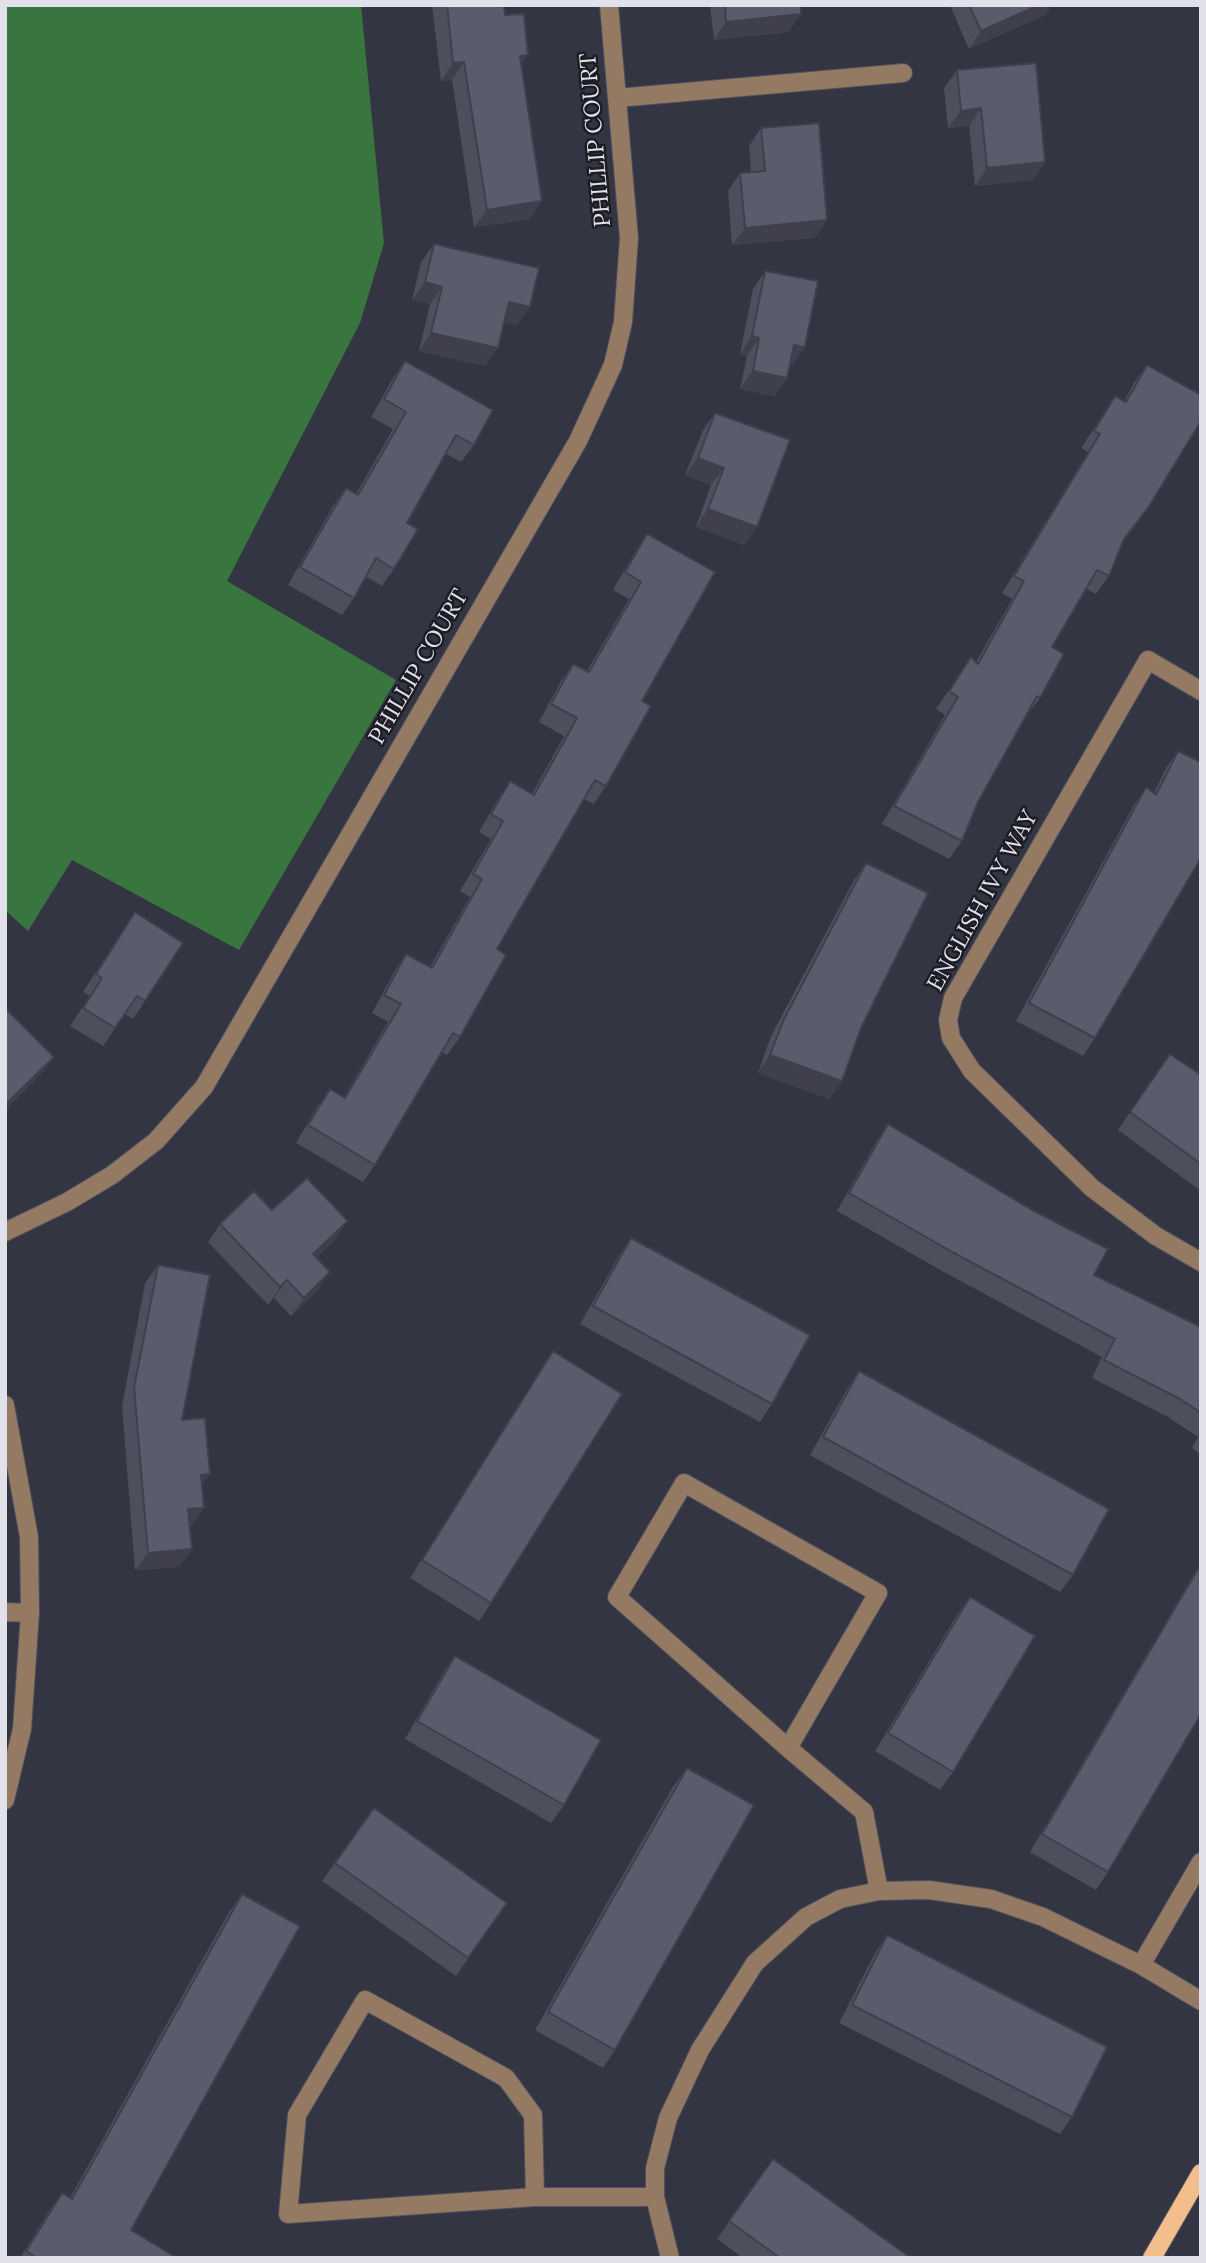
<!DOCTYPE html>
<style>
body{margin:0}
#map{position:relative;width:1206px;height:2263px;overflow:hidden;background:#333543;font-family:Lora,serif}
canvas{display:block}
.frame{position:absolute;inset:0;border:7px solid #e0e1eb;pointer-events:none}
</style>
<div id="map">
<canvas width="1206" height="2263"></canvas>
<div class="frame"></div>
</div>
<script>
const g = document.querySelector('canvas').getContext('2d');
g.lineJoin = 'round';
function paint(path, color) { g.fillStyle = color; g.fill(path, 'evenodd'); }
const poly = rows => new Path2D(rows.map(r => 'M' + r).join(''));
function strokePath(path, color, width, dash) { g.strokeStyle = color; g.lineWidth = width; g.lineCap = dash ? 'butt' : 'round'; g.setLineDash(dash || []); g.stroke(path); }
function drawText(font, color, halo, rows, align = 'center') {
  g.font = font + ' Lora,serif'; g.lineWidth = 5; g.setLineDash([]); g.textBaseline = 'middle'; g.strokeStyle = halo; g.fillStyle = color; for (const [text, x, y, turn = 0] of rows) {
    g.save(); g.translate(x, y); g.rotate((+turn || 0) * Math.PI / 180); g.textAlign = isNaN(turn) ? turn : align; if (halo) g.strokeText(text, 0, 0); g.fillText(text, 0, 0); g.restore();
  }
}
const forest = poly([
 [5,5,361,5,384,243,360,323,227,581,396,680,239,950,72,860,28,931,5,910]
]);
const minor = poly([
 [617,98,903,73],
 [1201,691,1148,660,953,998,948,1020,951,1038,972,1071,1092,1188,1156,1236,1201,1262],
 [5,1232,67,1202,112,1175,156,1141,204,1087,578,441,613,365,623,322,629,238,609,5],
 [5,1405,29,1537,30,1613,22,1729,5,1800],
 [5,1612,30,1613],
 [788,1748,878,1593,684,1483,617,1597,788,1748,864,1812,879,1891],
 [1141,1965,1201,1862],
 [535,2197,533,2115,506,2078,365,2000,297,2115,288,2214,535,2197,655,2197],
 [670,2258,655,2197,655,2168,668,2118,700,2050,755,1963,806,1917,840,1899,879,1891,929,1890,991,1899,1043,1917,1141,1965,1201,2001]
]);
const major = poly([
 [1152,2258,1201,2173]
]);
const wall = poly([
 [432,5,504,5,505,15,521,65,530,219,474,227,452,80,441,81],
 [710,5,801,5,789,32,714,40],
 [950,5,1052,5,1045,15,969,49],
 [957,70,1045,162,1033,180,975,186,969,126,948,128,944,88],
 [761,128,827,220,814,238,732,245,728,191,740,173,751,172,749,146],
 [434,244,517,325,504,322,498,348,485,366,419,351,430,304,412,300,421,262],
 [765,271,805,347,792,365,790,365,787,378,775,396,740,389,747,356,740,354,753,289],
 [405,361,474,445,461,462,446,454,407,523,394,569,382,586,366,577,354,598,342,615,288,585,333,506,346,488,356,494,393,429,371,417,393,378],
 [1147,365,1135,526,1123,542,1109,576,1096,594,1087,589,1052,647,1040,698,1027,715,978,802,962,841,949,859,882,824,945,715,936,709,971,657,976,662,1012,599,1002,593,1088,452,1081,448,1115,396,1124,401,1134,383],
 [715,413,757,527,744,545,696,527,711,485,685,475,703,430],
 [647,534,642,701,606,786,594,804,584,799,497,949,460,1037,447,1055,442,1052,375,1165,363,1182,296,1143,317,1107,330,1089,344,1097,388,1022,372,1013,394,972,406,954,430,967,470,897,460,891,491,839,479,832,498,799,510,781,532,794,564,736,539,722,561,681,573,664,587,671,629,599,613,590,635,552],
 [1178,751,1095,1038,1083,1056,1016,1021,1134,805,1146,787,1154,793,1166,768],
 [866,863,861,1028,842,1081,829,1099,758,1073,771,1036,854,880],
 [135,912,145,1001,133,1019,125,1014,103,1046,70,1026,90,996,83,992],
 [1170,1054,1201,1075,1201,1191,1118,1130],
 [888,1124,1094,1275,1201,1327,1201,1455,1192,1448,1198,1437,1168,1417,1092,1378,1102,1357,942,1271,837,1211,876,1142],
 [272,1210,336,1239,316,1258,318,1290,291,1316,274,1298,268,1305,208,1242,220,1224],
 [631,1238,772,1404,760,1422,580,1324,619,1256],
 [158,1265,182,1420,202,1485,204,1508,191,1526,190,1526,192,1549,179,1567,135,1570,122,1406,145,1283],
 [553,1351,491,1603,479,1621,410,1578,541,1369],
 [859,1371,1073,1575,1060,1592,810,1455,847,1389],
 [1201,1562,1201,1714,1108,1872,1096,1890,1030,1852],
 [970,1597,953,1772,940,1790,875,1751,957,1615],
 [455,1656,564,1805,551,1823,405,1739,443,1673],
 [687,1768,615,2050,603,2068,535,2030,674,1785],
 [374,1808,507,1903,456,1976,322,1881],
 [242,1894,131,2230,177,2258,20,2258,49,2211,62,2193,70,2198,229,1912],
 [887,1935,1072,2117,1060,2134,839,2023,875,1953],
 [773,2159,911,2258,743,2258,717,2239]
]);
const shadedWall = poly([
 [1039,5,1052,5,1045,15,969,49,981,31],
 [801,14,789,32,714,40,726,22],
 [528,55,516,73,520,56],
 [464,62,452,80,441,81,453,63],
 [981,108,969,126,948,128,961,111],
 [1045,162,1033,180,975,186,987,168],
 [542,201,530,219,474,227,487,210],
 [827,220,814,238,732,245,745,228],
 [425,282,442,287,430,304,412,300],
 [509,302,530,307,517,325,496,320],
 [431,333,498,348,485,366,419,351],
 [752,336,759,338,747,356,740,354],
 [794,345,805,347,792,365,781,363],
 [753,371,787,378,775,396,740,389],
 [698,458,724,468,711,485,685,475],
 [708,509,757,527,744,545,696,527],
 [770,1055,842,1081,829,1099,758,1073],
 [54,1057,41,1074,5,1111,5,1105],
 [348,1221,336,1239,300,1272,313,1254],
 [330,1272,318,1290,291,1316,304,1298],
 [287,1280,274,1298,268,1305,280,1287],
 [210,1474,197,1491,201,1475],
 [204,1508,191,1526,176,1527,188,1509],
 [192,1549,179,1567,135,1570,148,1553]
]);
const building = poly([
 [447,5,504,5,505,15,524,14,528,55,520,56,542,201,487,210,464,62,453,63,447,5],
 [725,5,801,5,801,14,726,22,725,5],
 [969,5,1039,5,981,31,969,5],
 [1036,63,1045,162,987,168,981,108,961,111,957,70,1036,63],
 [819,123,827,220,745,228,740,173,765,171,761,128,819,123],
 [434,244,539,268,530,307,509,302,498,348,431,333,442,287,425,282,434,244],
 [765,271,818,281,805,347,794,345,787,378,753,371,759,338,752,336,765,271],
 [405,361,493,410,474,445,456,435,407,523,418,529,394,569,376,558,354,598,300,567,346,488,358,495,406,412,384,399,405,361],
 [1147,365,1201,395,1201,421,1148,508,1124,539,1109,576,1097,570,1052,647,1064,654,1040,698,1037,696,978,802,962,841,894,806,958,697,949,691,971,657,978,664,1024,581,1014,576,1100,434,1094,431,1115,396,1126,402,1147,365],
 [715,413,790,440,757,527,708,509,724,468,698,458,715,413],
 [647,534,715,572,642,701,651,706,606,786,595,780,497,949,506,955,460,1037,453,1033,375,1165,308,1125,330,1089,345,1098,401,1004,384,995,406,954,432,968,482,879,473,874,503,821,491,814,510,781,534,795,577,718,551,704,573,664,589,672,641,582,625,572,647,534],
 [1178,751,1201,762,1201,858,1095,1038,1029,1003,1146,787,1156,795,1178,751],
 [866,863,928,893,861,1028,842,1081,770,1055,784,1019,866,863],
 [135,912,183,943,145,1001,137,996,115,1028,83,1008,102,978,96,974,135,912],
 [5,1008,54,1057,5,1105,5,1008],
 [1170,1054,1201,1075,1201,1164,1130,1112,1170,1054],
 [888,1124,1032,1210,1108,1249,1094,1275,1201,1327,1201,1413,1180,1399,1104,1360,1115,1339,954,1253,849,1193,888,1124],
 [307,1178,348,1221,313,1254,330,1272,304,1298,287,1280,280,1287,220,1224,254,1191,272,1210,307,1178],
 [631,1238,810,1335,772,1404,593,1306,631,1238],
 [158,1265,210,1275,182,1420,205,1418,210,1474,201,1475,204,1508,188,1509,192,1549,148,1553,134,1388,158,1265],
 [553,1351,622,1394,491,1603,422,1560,553,1351],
 [859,1371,1109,1509,1073,1575,823,1437,859,1371],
 [1201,1564,1201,1714,1108,1872,1042,1834,1201,1564],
 [970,1597,1035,1636,953,1772,888,1733,970,1597],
 [455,1656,601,1740,564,1805,417,1721,455,1656],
 [687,1768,754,1805,615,2050,548,2012,687,1768],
 [374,1808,507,1903,468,1958,335,1863,374,1808],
 [242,1894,300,1926,131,2230,177,2258,36,2258,26,2251,62,2193,72,2199,242,1894],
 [887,1935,1107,2047,1072,2117,852,2005,887,1935],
 [773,2159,911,2258,780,2258,729,2221,773,2159]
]);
const streetNames = [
 ["PHILLIP COURT",596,140,-95],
 ["PHILLIP COURT",419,667,-60],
 ["ENGLISH IVY WAY",983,901,-61]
];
paint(forest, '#39753f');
strokePath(minor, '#4f515e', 20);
strokePath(major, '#4f515e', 20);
strokePath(minor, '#957a63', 18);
strokePath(major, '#f3bd8c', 18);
paint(wall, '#4d4f5d');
paint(shadedWall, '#3f404c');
paint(building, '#5a5c6c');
strokePath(building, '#3f404c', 2);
drawText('23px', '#e0e1eb', '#1c1d24', streetNames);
</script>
